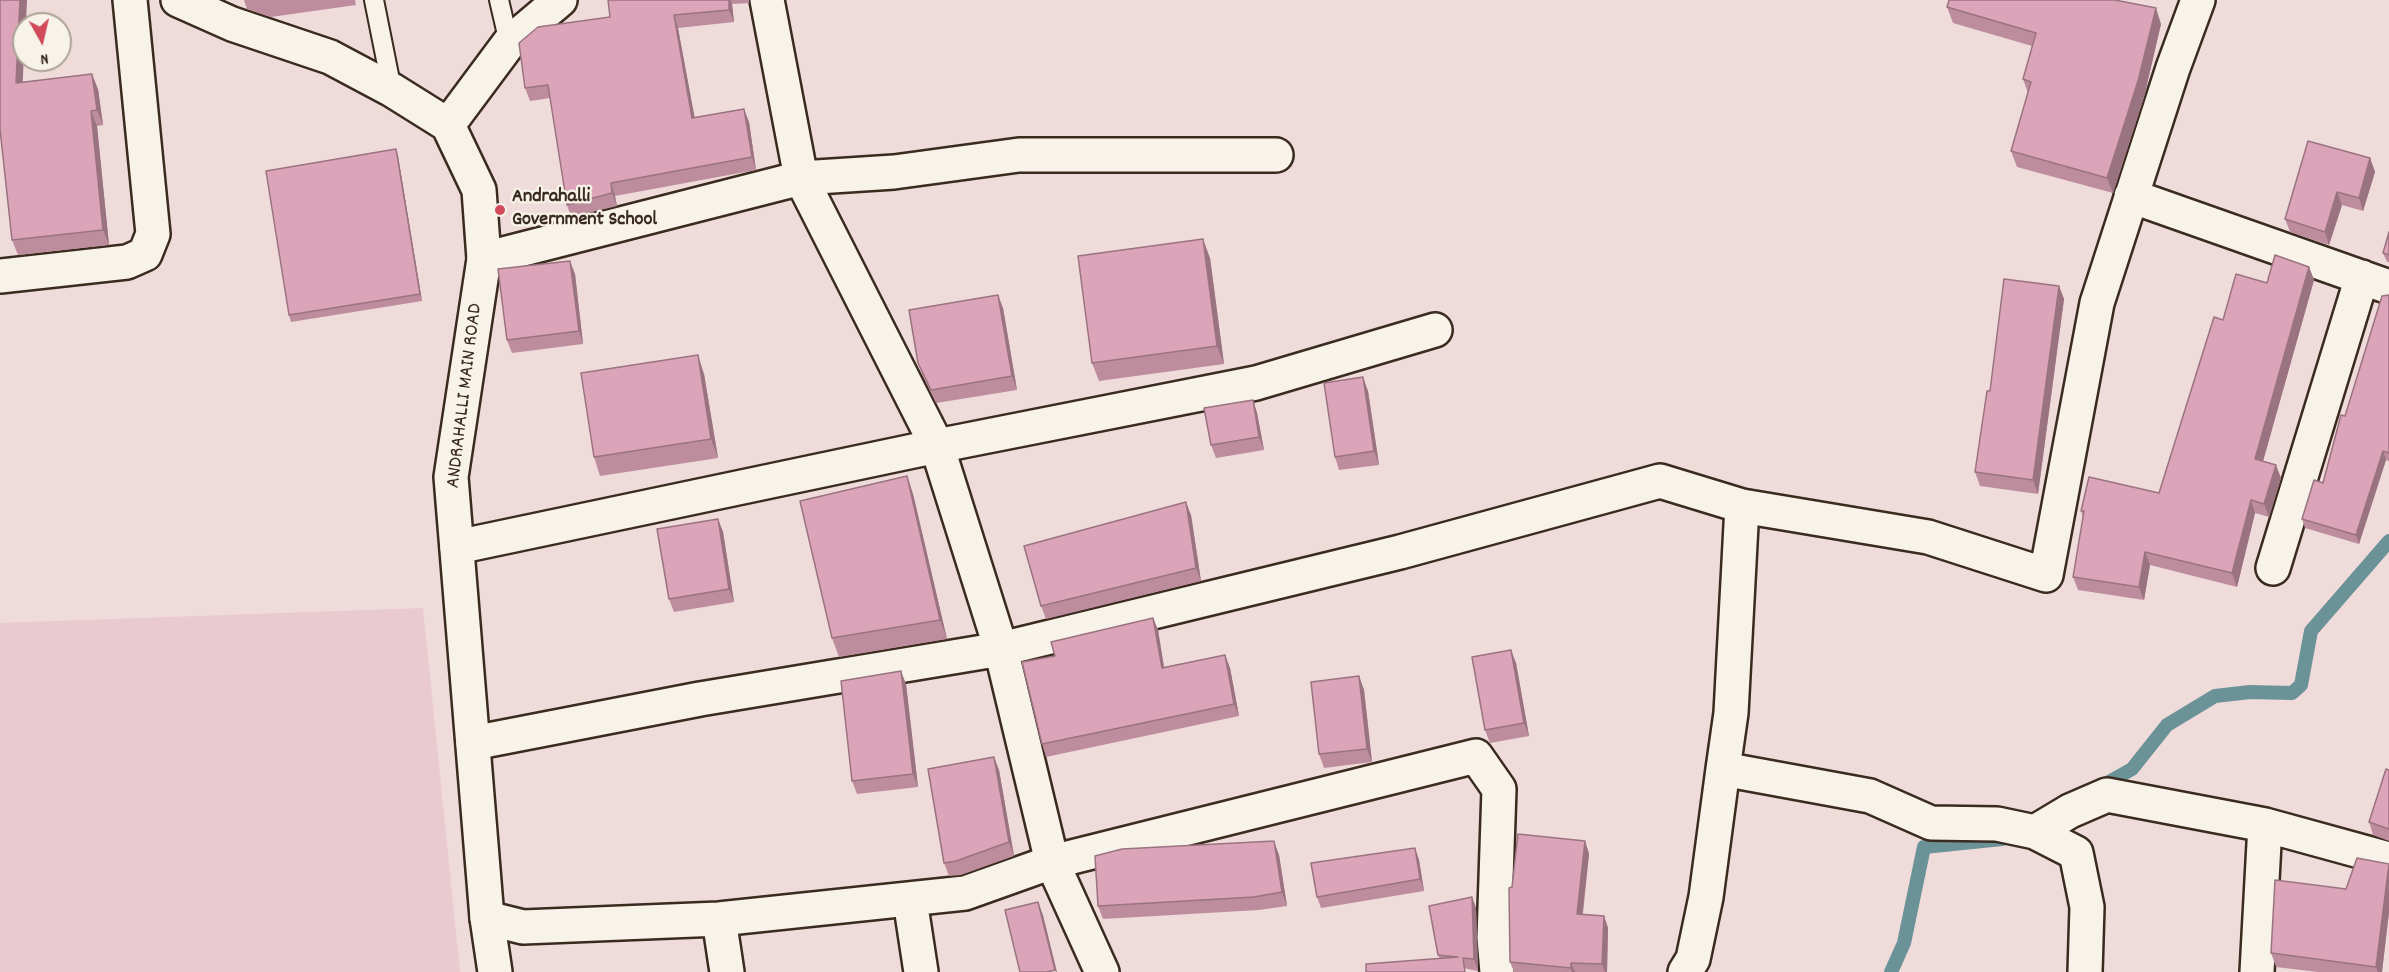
<!DOCTYPE html>
<style>
body{margin:0}
#map{position:relative;width:2389px;height:972px;overflow:hidden;background:#efdbda;font-family:Dekko,sans-serif}
canvas{display:block}
.north{position:absolute;left:12px;top:12px;width:60px;height:60px;box-sizing:border-box;background:#f7f3e8;border:2px solid #aca397;border-radius:50%;rotate:172deg;font-size:16px;font-weight:700;line-height:24px;text-align:center;color:#3b2a1e}
.north::after{content:'';display:block;margin:auto;width:21px;height:27px;background:#d1495b;clip-path:polygon(50% 0,100% 100%,50% 72%,0 100%)}
</style>
<div id="map">
<canvas width="2389" height="972"></canvas>
<div class="north">N</div>
</div>
<script>
const g = document.querySelector('canvas').getContext('2d');
g.lineJoin = 'round';
function paint(path, color) { g.fillStyle = color; g.fill(path, 'evenodd'); }
const poly = rows => new Path2D(rows.map(r => 'M' + r).join(''));
function strokePath(path, color, width, dash) { g.strokeStyle = color; g.lineWidth = width; g.lineCap = dash ? 'butt' : 'round'; g.setLineDash(dash || []); g.stroke(path); }
function drawText(font, color, halo, rows, align = 'center') {
  g.font = font + ' Dekko,sans-serif'; g.lineWidth = 4.5; g.setLineDash([]); g.textBaseline = 'middle'; g.strokeStyle = halo; g.fillStyle = color; for (const [text, x, y, turn = 0] of rows) {
    g.save(); g.translate(x, y); g.rotate((+turn || 0) * Math.PI / 180); g.textAlign = isNaN(turn) ? turn : align; if (halo) g.strokeText(text, 0, 0); g.fillText(text, 0, 0); g.restore();
  }
}
const built = poly([
 [423,608,460,972,0,972,0,623]
]);
const stream = poly([
 [2100,787,2132,769,2167,725,2215,696,2250,692,2292,693,2301,685,2311,631,2389,541],
 [1891,972,1904,943,1924,847,2002,839]
]);
const lane = poly([
 [374,0,392,90],
 [499,0,509,43]
]);
const street = poly([
 [767,0,801,178,937,446,1001,649,1052,862,1102,972],
 [2131,196,2389,287],
 [484,259,801,178,894,172,1019,155,1276,155],
 [0,276,127,262,145,254,153,234,130,0],
 [1742,506,1731,713,1723,769,1870,796,1931,823,1997,824,2035,832,2076,853,2087,907,2085,972],
 [457,547,937,446,1256,383,1435,330],
 [2273,568,2362,277],
 [473,743,700,699,1001,649,1400,552,1660,481,1742,506,1928,537,2046,575,2097,303,2173,68,2198,0],
 [2035,832,2070,811,2107,795,2265,825,2389,859],
 [910,900,921,972],
 [487,918,523,927,719,919,965,893,1052,862,1476,756,1499,789,1494,938,1497,972],
 [719,919,727,972],
 [1685,972,1693,959,1706,897,1723,769],
 [2257,972,2265,825]
]);
const secondary = poly([
 [178,0,232,24,330,57,392,90,448,125,479,190,484,259,451,477,487,918,495,972],
 [448,125,509,43,560,0]
]);
const wall = poly([
 [0,0,24,24,24,53,22,82,98,89,103,125,97,126,109,245,18,255,12,240,1,138,0,138],
 [244,0,355,0,356,5,271,17,247,9],
 [608,0,749,0,749,3,732,4,734,22,678,28,694,117,749,122,756,170,615,196,617,206,571,217,567,205,550,98,530,101,525,88,610,17],
 [1947,7,2161,24,2144,97,2113,193,2017,167,2011,151,2028,93,2023,79,2032,46,1953,23],
 [398,156,422,301,291,322,289,315],
 [2370,158,2375,172,2363,211,2342,205,2329,245,2290,232,2285,219],
 [2389,232,2389,262,2387,262,2383,253],
 [1210,258,1224,364,1099,381,1092,363],
 [2309,267,2314,280,2263,461,2281,478,2269,517,2255,513,2237,587,2150,565,2144,600,2078,590,2073,577,2083,517,2081,511,2159,493,2267,283],
 [575,274,583,344,512,353,507,340],
 [2059,286,2064,299,2038,494,1980,486,1975,472,1990,391],
 [2389,295,2389,461,2386,460,2359,544,2305,528,2302,519,2323,483,2345,416],
 [1003,308,1017,390,936,403,923,376,918,363],
 [704,374,718,458,600,476,594,457],
 [1368,391,1379,465,1339,470,1335,457],
 [1253,400,1257,413,1264,450,1216,458,1211,445],
 [907,476,913,494,947,639,839,657,832,638],
 [1191,515,1201,581,1046,619,1041,606],
 [718,519,723,532,734,602,674,612,669,599],
 [1153,618,1158,630,1164,667,1225,655,1230,668,1239,716,1046,757,1042,744,1055,656],
 [1516,663,1529,736,1490,743,1485,730],
 [1359,676,1364,690,1372,762,1324,768,1319,754],
 [906,684,918,787,857,794,852,781],
 [999,770,1014,856,961,875,949,876,944,863],
 [2389,770,2389,841,2373,835,2369,822],
 [1585,841,1589,854,1583,914,1604,916,1608,928,1607,972,1514,972,1510,962,1512,887],
 [1415,848,1419,860,1424,891,1321,908,1317,897],
 [1279,855,1287,906,1259,910,1103,919,1098,906],
 [2389,864,2389,912,2382,972,2318,972,2276,967,2271,953],
 [1472,897,1476,908,1478,971,1467,969,1440,959,1438,955]
]);
const shadedWall = poly([
 [20,0,27,0,26,24,24,24,24,53,22,98,16,83],
 [729,0,731,0,732,4,734,22,729,10],
 [2156,8,2161,24,2144,97,2113,193,2107,178],
 [674,15,678,28,697,130,692,118],
 [92,74,98,89,103,125,97,110],
 [744,109,749,122,756,170,752,157],
 [91,111,97,126,109,245,103,230],
 [396,149,398,156,422,301,420,294],
 [2370,158,2375,172,2363,211,2359,198],
 [611,183,615,196,617,206,612,193],
 [2337,192,2342,205,2329,245,2325,232],
 [1203,239,1210,258,1224,364,1217,346],
 [570,261,575,274,583,344,579,331],
 [2309,267,2314,280,2260,472,2255,459],
 [2059,286,2064,299,2038,494,2033,480],
 [998,295,1003,308,1017,390,1012,376],
 [698,355,704,374,718,458,711,439],
 [1363,377,1368,391,1379,465,1374,451],
 [1253,400,1257,413,1264,450,1259,437],
 [2383,451,2386,460,2359,544,2356,535],
 [2276,465,2281,478,2269,517,2264,504],
 [907,476,913,494,947,639,940,620],
 [2251,500,2255,513,2237,587,2232,573],
 [1186,502,1191,515,1201,581,1196,568],
 [718,519,723,532,734,602,729,589],
 [2145,552,2150,565,2144,600,2139,587],
 [1153,618,1158,630,1166,680,1162,668],
 [1511,650,1516,663,1529,736,1524,723],
 [1225,655,1230,668,1239,716,1234,704],
 [901,671,906,684,918,787,913,774],
 [1359,676,1364,690,1372,762,1367,749],
 [994,757,999,770,1014,856,1009,842],
 [1274,841,1279,855,1287,906,1282,892],
 [1585,841,1589,854,1581,926,1577,914],
 [1415,848,1419,860,1424,891,1420,879],
 [2389,864,2389,912,2382,972,2378,972,2376,967],
 [1472,897,1476,908,1478,971,1474,959],
 [1038,902,1043,915,1057,972,1056,972,1055,970],
 [1604,916,1608,928,1607,972,1605,972,1602,964],
 [1571,963,1575,972,1572,972,1571,968]
]);
const building = poly([
 [0,0,20,0,16,83,92,74,97,110,91,111,103,230,12,240,0,129,0,0],
 [608,0,729,0,729,10,674,15,692,118,744,109,752,157,611,183,612,193,567,205,548,85,525,88,519,43,538,27,610,17,608,0],
 [1949,0,2115,0,2156,8,2138,81,2107,178,2011,151,2031,82,2023,79,2036,33,1947,7,1949,0],
 [2308,141,2370,158,2359,198,2337,192,2325,232,2285,219,2308,141],
 [396,149,420,294,289,315,266,171,396,149],
 [2389,232,2389,255,2383,253,2389,232],
 [1203,239,1217,346,1092,363,1078,256,1203,239],
 [2275,255,2309,267,2255,459,2276,465,2264,504,2251,500,2232,573,2145,552,2139,587,2073,577,2084,511,2081,511,2089,477,2159,493,2214,317,2223,320,2236,274,2267,283,2275,255],
 [570,261,579,331,507,340,498,269,570,261],
 [2004,279,2059,286,2033,480,1975,472,1987,391,1990,391,2004,279],
 [998,295,1012,376,931,390,918,363,909,310,998,295],
 [2389,295,2389,453,2383,451,2356,535,2302,519,2314,480,2323,483,2341,415,2345,416,2382,296,2389,295],
 [698,355,711,439,594,457,581,373,698,355],
 [1363,377,1374,451,1335,457,1324,383,1363,377],
 [1253,400,1259,437,1211,445,1204,408,1253,400],
 [907,476,940,620,832,638,800,501,907,476],
 [1186,502,1196,568,1041,606,1024,546,1186,502],
 [718,519,729,589,669,599,657,529,718,519],
 [1153,618,1162,668,1225,655,1234,704,1042,744,1022,662,1055,656,1051,642,1153,618],
 [1511,650,1524,723,1485,730,1472,657,1511,650],
 [901,671,913,774,852,781,841,681,901,671],
 [1359,676,1367,749,1319,754,1311,682,1359,676],
 [994,757,1009,842,956,861,944,863,928,769,994,757],
 [2386,769,2389,770,2389,829,2369,822,2386,769],
 [1518,834,1585,841,1577,914,1604,916,1602,964,1571,963,1571,968,1510,962,1509,888,1512,887,1518,834],
 [1274,841,1282,892,1254,897,1098,906,1095,856,1122,849,1274,841],
 [1415,848,1420,879,1317,897,1311,863,1415,848],
 [2357,858,2389,864,2376,967,2271,953,2275,880,2346,889,2357,858],
 [1472,897,1474,959,1463,958,1465,972,1366,972,1366,964,1458,957,1438,955,1429,906,1472,897],
 [1038,902,1055,970,1047,972,1020,972,1005,910,1038,902]
]);
const markers = [
 [500,210,6,"#d1495b"]
];
const poiNames = [
 ["Andrahalli",512,198],
 ["Government School",512,221]
];
const streetNames = [
 ["ANDRAHALLI MAIN ROAD",466,396,-83]
];
paint(built, '#e9cad0');
strokePath(stream, '#6a9297', 14);
strokePath(lane, '#3b2a1e', 22);
strokePath(street, '#3b2a1e', 38);
strokePath(secondary, '#3b2a1e', 38);
strokePath(lane, '#f7f3e8', 18);
strokePath(street, '#f7f3e8', 33);
strokePath(secondary, '#f7f3e8', 33);
paint(wall, '#bd8d9e');
paint(shadedWall, '#9a7381');
paint(building, '#dca4b8');
strokePath(building, '#9a7381', 1.5);
for (const [x, y, r, color] of markers) { const dot = new Path2D(); dot.arc(x, y, r, 0, 2 * Math.PI); g.fillStyle = color; g.fill(dot); strokePath(dot, '#f7f3e8', 2); }
drawText('bold 20px', '#3b2a1e', '#f7f3e8', poiNames, 'left');
drawText('20px', '#3b2a1e', '#f7f3e8', streetNames);
</script>
